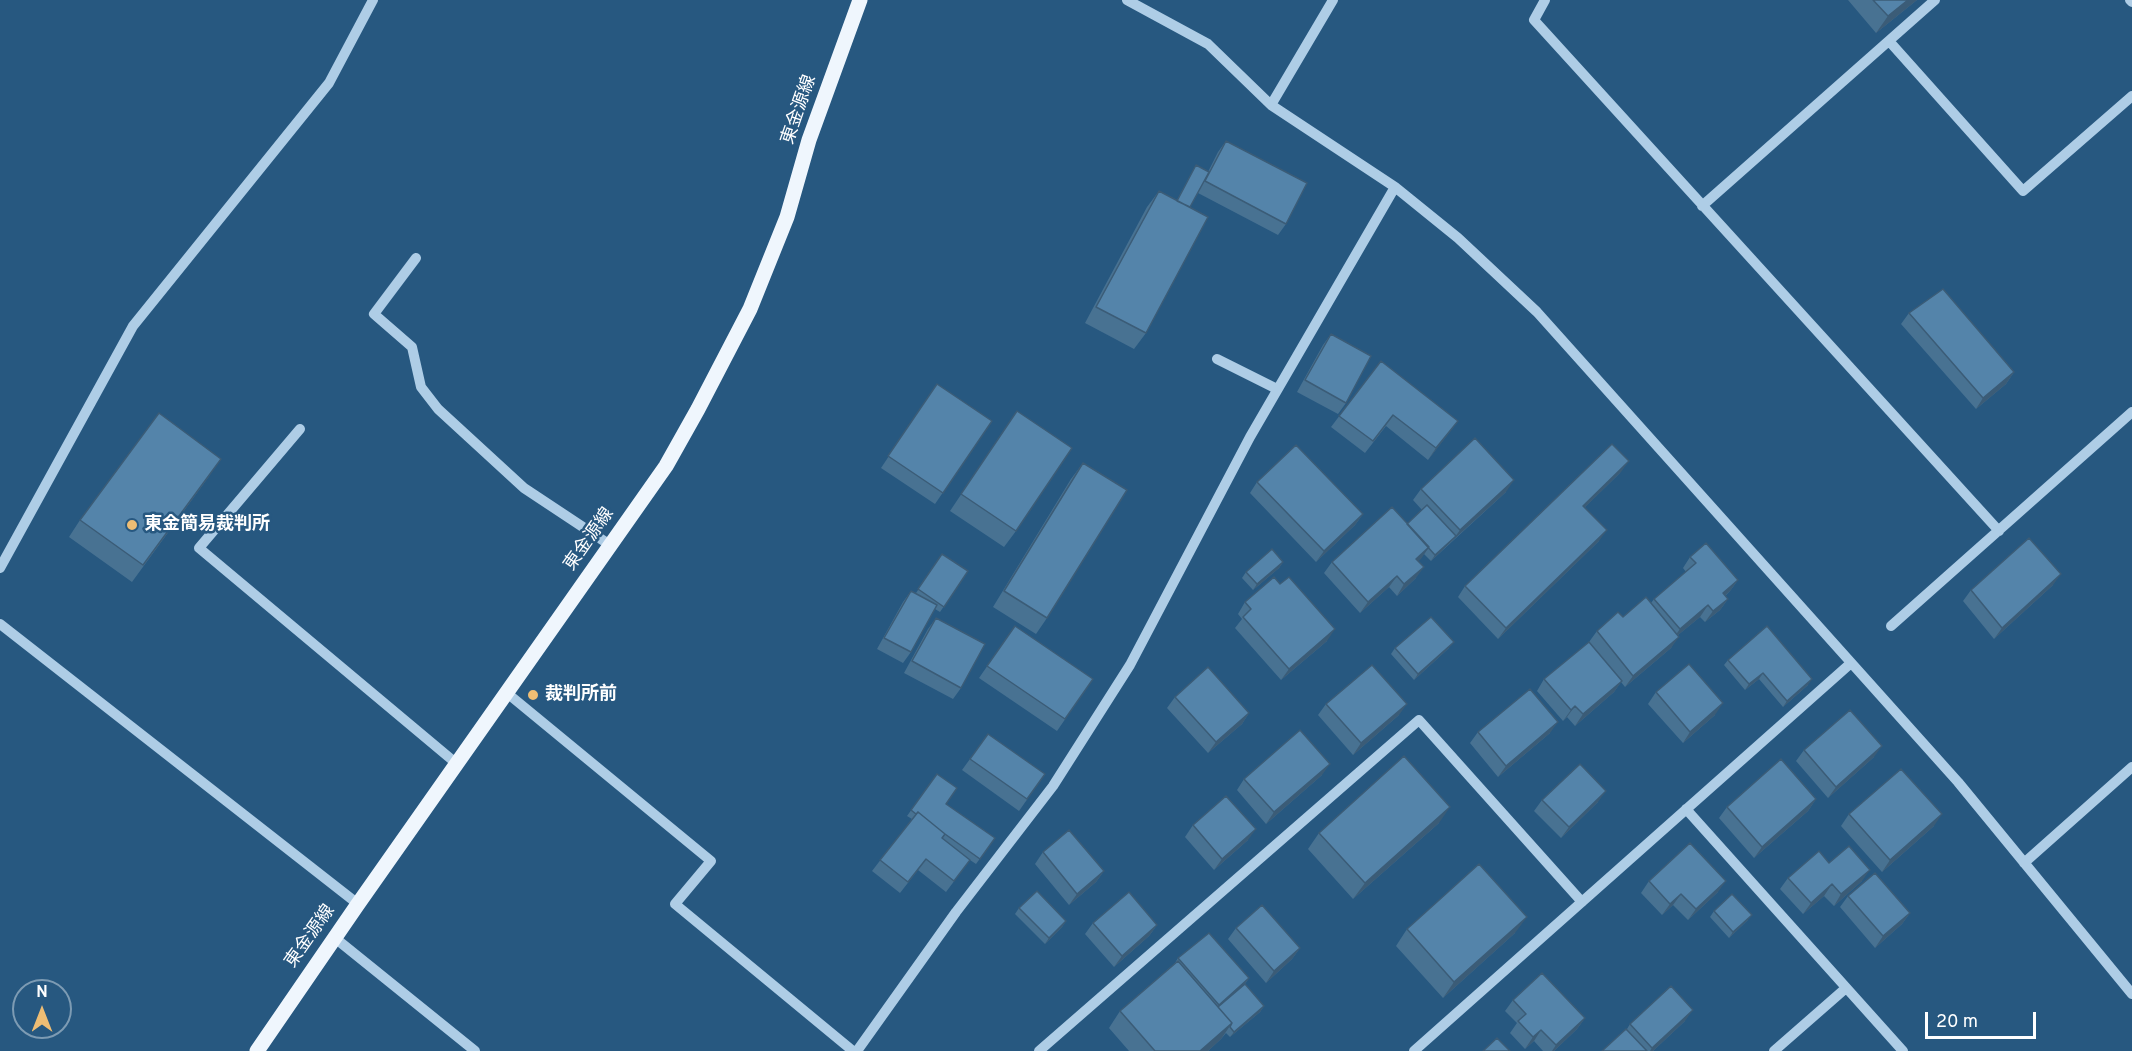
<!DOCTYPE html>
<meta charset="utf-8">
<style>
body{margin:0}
#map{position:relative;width:2132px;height:1051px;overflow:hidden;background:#275880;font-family:Overpass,sans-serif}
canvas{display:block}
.north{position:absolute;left:12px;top:979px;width:60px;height:60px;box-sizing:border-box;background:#275880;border:2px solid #7d9bb3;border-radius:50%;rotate:0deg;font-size:16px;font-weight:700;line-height:24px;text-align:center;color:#fff}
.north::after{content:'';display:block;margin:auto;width:21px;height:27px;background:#eebd74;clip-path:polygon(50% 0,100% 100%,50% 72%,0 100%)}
.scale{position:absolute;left:1925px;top:1012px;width:111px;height:27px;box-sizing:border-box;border:3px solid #fff;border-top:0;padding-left:8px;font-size:18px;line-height:21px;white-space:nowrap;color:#fff;-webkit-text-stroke:4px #275880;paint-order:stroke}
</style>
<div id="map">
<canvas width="2132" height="1051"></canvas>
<div class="north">N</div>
<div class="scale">20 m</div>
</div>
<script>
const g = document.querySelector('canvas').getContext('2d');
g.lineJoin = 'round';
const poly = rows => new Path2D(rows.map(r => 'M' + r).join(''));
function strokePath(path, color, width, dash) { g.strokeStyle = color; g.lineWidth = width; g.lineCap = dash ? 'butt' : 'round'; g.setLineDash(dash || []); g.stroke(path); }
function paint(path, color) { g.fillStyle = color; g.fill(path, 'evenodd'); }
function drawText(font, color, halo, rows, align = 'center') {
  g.font = font + ' Overpass,"Noto Sans JP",sans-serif'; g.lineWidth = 5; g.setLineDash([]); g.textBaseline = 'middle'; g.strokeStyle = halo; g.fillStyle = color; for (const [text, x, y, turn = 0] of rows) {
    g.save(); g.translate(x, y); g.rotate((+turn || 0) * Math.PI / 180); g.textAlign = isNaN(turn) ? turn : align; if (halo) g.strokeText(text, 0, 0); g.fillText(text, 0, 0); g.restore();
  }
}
const minor = poly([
 [1127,0,1208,44,1271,105,1395,187,1458,238,1537,312,1958,782,2132,994],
 [1545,0,1534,20,1999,531],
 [2130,0,2132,2],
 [1889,41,2023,191,2132,96],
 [1271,105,1333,0],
 [1702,206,1935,0],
 [416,258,374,314,412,347,421,387,438,409,524,488,610,545],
 [1217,359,1277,389],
 [300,429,199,548,457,764],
 [0,568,133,326,329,83,373,0],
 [0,624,358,904],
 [1891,626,2132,412],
 [507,693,711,861,675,904,853,1051],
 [1686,809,1903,1051],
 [2024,863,2132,767],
 [335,938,475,1051],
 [857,1051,956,912,1053,786,1130,665,1250,437,1395,187],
 [1039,1051,1419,720,1582,902],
 [1414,1051,1851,663],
 [1774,1051,1846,988]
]);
const major = poly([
 [257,1051,358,904,666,466,698,409,750,309,787,217,809,140,860,0]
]);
const wall = poly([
 [1848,0,1917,0,1876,33],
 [1226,141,1286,224,1278,235,1198,193,1190,207,1146,333,1134,349,1085,323,1147,207,1159,191,1177,200,1196,165,1208,172,1218,152],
 [1909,313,2014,372,2006,384,1976,409,1901,324],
 [1331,334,1346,403,1338,414,1297,392,1323,345],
 [1381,361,1458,421,1428,460,1386,426,1365,453,1331,427],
 [937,384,992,421,935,504,881,468],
 [1017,411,1016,531,1004,547,950,511],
 [1083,463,1047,618,1036,634,993,607,1071,479],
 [1621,472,1585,507,1599,541,1498,639,1458,597,1465,586],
 [210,475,132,582,69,537,80,520],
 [1257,482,1363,514,1355,525,1316,562,1250,493],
 [1421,489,1506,492,1431,561,1424,554,1418,561,1416,578,1397,596,1389,587,1360,613,1324,573,1332,562,1407,524,1422,510,1413,500],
 [942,554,968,571,940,612,935,609,911,652,903,663,877,649,903,602,911,591,916,593],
 [1690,557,1738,580,1730,591,1725,596,1728,599,1720,610,1705,622,1700,617,1678,635,1671,648,1625,687,1621,682,1614,692,1575,726,1567,717,1563,721,1537,691,1544,679,1589,642,1597,631,1651,603,1654,599,1686,572,1683,568],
 [1283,562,1279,568,1253,590,1242,578,1246,572],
 [2053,585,1994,639,1963,601,1971,590],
 [1245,602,1327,641,1281,680,1235,628,1242,619,1238,614],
 [936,618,961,688,953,699,904,673,928,629],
 [1015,626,1093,679,1057,731,979,678],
 [1395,648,1449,648,1414,680,1391,654],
 [1728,660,1808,685,1783,707,1759,679,1745,690,1724,665],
 [1656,692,1715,715,1683,743,1648,704],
 [1175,697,1249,713,1242,724,1208,753,1167,708],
 [1326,704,1399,715,1353,755,1318,715],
 [1478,732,1550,733,1498,777,1470,743],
 [988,734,1045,774,1019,811,962,770],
 [1804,750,1874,757,1828,798,1796,761],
 [937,774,946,804,995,838,976,864,970,860,946,892,918,870,900,893,872,871,912,819,907,816],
 [1322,775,1266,824,1237,790,1244,779],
 [1816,799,1808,811,1754,858,1719,818,1727,807],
 [1542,800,1598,802,1561,838,1534,811],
 [1849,814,1934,826,1882,872,1841,826],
 [1439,823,1353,899,1308,849,1319,833],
 [1193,825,1248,840,1214,870,1185,837],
 [1043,852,1104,871,1096,882,1069,905,1035,864],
 [1829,863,1862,881,1834,906,1824,896,1803,914,1780,889,1788,878],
 [1649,881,1718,892,1688,920,1673,905,1662,915,1641,893],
 [1848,896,1910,913,1902,924,1875,948,1840,907],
 [1019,908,1066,921,1062,927,1045,944,1015,914],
 [1714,911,1748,920,1729,938,1710,917],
 [1093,923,1157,925,1149,936,1114,967,1085,934],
 [1236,928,1300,948,1292,959,1266,983,1228,939],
 [1407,929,1515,933,1443,998,1396,946],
 [1178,958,1249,978,1245,984,1264,1006,1260,1012,1230,1037,1226,1033,1221,1039,1208,1051,1129,1051,1109,1028,1120,1011,1175,963],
 [1513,1000,1585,1018,1577,1029,1554,1051,1543,1051,1534,1041,1525,1049,1510,1033,1517,1023,1505,1011],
 [1685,1021,1653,1051,1602,1051,1627,1029,1630,1024]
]);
const shadedWall = poly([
 [1908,0,1917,0,1876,33,1888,16],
 [2014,372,2006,384,1976,409,1983,398],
 [1458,421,1450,432,1428,460,1436,448],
 [1629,461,1621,472,1575,517,1583,506],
 [1514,480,1506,492,1452,541,1460,530],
 [1363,514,1355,525,1316,562,1324,551],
 [1607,530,1599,541,1498,639,1506,628],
 [1456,536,1452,541,1431,561,1435,555],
 [1429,547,1421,559,1408,570,1416,559],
 [1283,562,1279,568,1253,590,1257,584],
 [1424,567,1416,578,1397,596,1404,584],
 [2061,574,2053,585,1994,639,2002,628],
 [1397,576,1389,587,1360,613,1368,602],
 [1738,580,1730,591,1715,604,1723,593],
 [1728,599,1720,610,1705,622,1713,611],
 [1708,605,1700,617,1672,640,1680,629],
 [1335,629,1327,641,1281,680,1289,669],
 [1679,637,1671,648,1625,687,1633,676],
 [1454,642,1449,648,1414,680,1418,674],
 [1763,673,1759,679,1745,690,1749,684],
 [1812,679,1808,685,1783,707,1787,701],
 [1622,681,1614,692,1575,726,1583,714],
 [1723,703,1715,715,1683,743,1690,732],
 [1407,704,1399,715,1353,755,1361,743],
 [1575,706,1567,717,1563,721,1571,710],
 [1249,713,1242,724,1208,753,1216,742],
 [1558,722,1550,733,1498,777,1506,766],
 [1882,746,1874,757,1828,798,1836,787],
 [1330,764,1322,775,1266,824,1274,812],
 [1606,791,1598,802,1561,838,1569,827],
 [1816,799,1808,811,1754,858,1762,847],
 [1450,807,1439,823,1353,899,1365,883],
 [1942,814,1934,826,1882,872,1890,860],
 [1256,829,1248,840,1214,870,1222,859],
 [1870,870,1862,881,1834,906,1841,894],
 [1104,871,1096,882,1069,905,1077,894],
 [1726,881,1718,892,1688,920,1696,909],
 [1832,884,1824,896,1803,914,1811,903],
 [1681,894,1673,905,1662,915,1670,904],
 [1910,913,1902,924,1875,948,1883,936],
 [1752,915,1748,920,1729,938,1733,932],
 [1527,917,1515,933,1443,998,1454,982],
 [1066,921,1062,927,1045,944,1049,938],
 [1157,925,1149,936,1114,967,1122,956],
 [1300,948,1292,959,1266,983,1274,971],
 [1249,978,1241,989,1215,1010,1219,1005],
 [1264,1006,1260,1012,1230,1037,1234,1032],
 [1693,1010,1685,1021,1653,1051,1650,1051,1652,1048],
 [1585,1018,1577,1029,1554,1051,1552,1051,1556,1045],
 [1232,1023,1221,1039,1208,1051,1200,1051],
 [1541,1030,1534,1041,1525,1049,1533,1037]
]);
const building = poly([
 [1873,0,1908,0,1888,16,1873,0],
 [1226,141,1307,183,1286,224,1205,181,1226,141],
 [1196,165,1209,172,1190,207,1177,201,1196,165],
 [1159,191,1208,217,1146,333,1096,307,1159,191],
 [1943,289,2014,372,1983,398,1909,313,1943,289],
 [1331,334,1371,356,1346,403,1305,380,1331,334],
 [1381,361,1458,421,1436,448,1393,415,1373,441,1339,416,1381,361],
 [937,384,992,421,943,493,888,456,937,384],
 [1017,411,1072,448,1016,531,961,494,1017,411],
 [159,413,221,459,143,565,80,520,159,413],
 [1475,438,1514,480,1460,530,1421,489,1475,438],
 [1612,444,1629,461,1583,506,1607,530,1506,628,1465,586,1612,444],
 [1296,445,1363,514,1324,551,1257,482,1296,445],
 [1083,463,1127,490,1047,618,1004,591,1083,463],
 [1427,505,1456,536,1435,555,1407,524,1427,505],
 [1392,507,1429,547,1416,559,1424,567,1404,584,1397,576,1368,602,1332,562,1392,507],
 [2029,538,2061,574,2002,628,1971,590,2029,538],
 [1706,543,1738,580,1723,593,1728,599,1713,611,1708,605,1680,629,1654,599,1696,563,1690,557,1706,543],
 [1272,549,1283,562,1257,584,1246,572,1272,549],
 [942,554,968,571,944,607,918,589,942,554],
 [1274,577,1280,584,1289,577,1335,629,1289,669,1243,617,1251,609,1245,602,1274,577],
 [911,591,937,605,911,652,884,638,911,591],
 [1646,597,1679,637,1633,676,1597,631,1618,612,1623,617,1646,597],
 [1431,617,1454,642,1418,674,1395,648,1431,617],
 [936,618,985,644,961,688,912,661,936,618],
 [1015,626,1093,679,1065,719,987,666,1015,626],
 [1767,626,1812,679,1787,701,1763,673,1749,684,1728,660,1767,626],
 [1589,642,1622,681,1583,714,1575,706,1571,710,1544,679,1589,642],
 [1689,664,1723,703,1690,732,1656,692,1689,664],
 [1372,665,1407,704,1361,743,1326,704,1372,665],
 [1208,667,1249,713,1216,742,1175,697,1208,667],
 [1530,689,1558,722,1506,766,1478,732,1530,689],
 [1850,710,1882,746,1836,787,1804,750,1850,710],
 [1300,730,1330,764,1274,812,1244,779,1300,730],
 [988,734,1045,774,1027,799,970,759,988,734],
 [1404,756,1450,807,1365,883,1319,833,1404,756],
 [1781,759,1816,799,1762,847,1727,807,1781,759],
 [1580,764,1606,791,1569,827,1542,800,1580,764],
 [1901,769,1942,814,1890,860,1849,814,1901,769],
 [937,774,957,788,946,804,995,838,980,859,945,834,918,812,916,814,911,810,937,774],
 [1226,796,1256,829,1222,859,1193,825,1226,796],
 [918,812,945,834,942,838,970,860,954,881,926,859,908,882,880,860,918,812],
 [1069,830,1104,871,1077,894,1043,852,1069,830],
 [1690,843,1726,881,1696,909,1681,894,1670,904,1649,881,1690,843],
 [1849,846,1870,870,1841,894,1832,884,1811,903,1788,878,1819,851,1829,863,1849,846],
 [1479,864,1527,917,1454,982,1407,929,1479,864],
 [1875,873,1910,913,1883,936,1848,896,1875,873],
 [1037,891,1066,921,1049,938,1019,908,1037,891],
 [1129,892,1157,925,1122,956,1093,923,1129,892],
 [1732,894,1752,915,1733,932,1714,911,1732,894],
 [1262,905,1300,948,1274,971,1236,928,1262,905],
 [1209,933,1249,978,1219,1005,1178,958,1209,933],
 [1178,961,1232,1023,1200,1051,1155,1051,1120,1011,1178,961],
 [1542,973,1585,1018,1556,1045,1541,1030,1533,1037,1518,1021,1526,1014,1513,1000,1542,973],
 [1245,984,1264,1006,1234,1032,1230,1027,1232,1023,1218,1007,1245,984],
 [1671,986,1693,1010,1652,1048,1630,1024,1671,986],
 [1626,1029,1647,1051,1602,1051,1626,1029],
 [1497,1038,1510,1051,1483,1051,1497,1038]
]);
const markers = [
 [132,525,6,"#eebd74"],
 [533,695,6,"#eebd74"]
];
const streetNames = [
 ["東金源線",800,110,-71],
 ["東金源線",590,540,-55],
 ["東金源線",311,937,-55]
];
const poiNames = [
 ["東金簡易裁判所",144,525],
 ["裁判所前",545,695]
];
strokePath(minor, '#aecde6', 10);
strokePath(major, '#eff6fd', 15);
paint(wall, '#487292');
paint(shadedWall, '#3b5c77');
paint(building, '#5484aa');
strokePath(building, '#3b5c77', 1.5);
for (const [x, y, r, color] of markers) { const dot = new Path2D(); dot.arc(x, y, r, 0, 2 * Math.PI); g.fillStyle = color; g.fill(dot); strokePath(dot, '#275880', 2); }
drawText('18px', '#fff', '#275880', streetNames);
drawText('bold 18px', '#fff', '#275880', poiNames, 'left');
</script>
